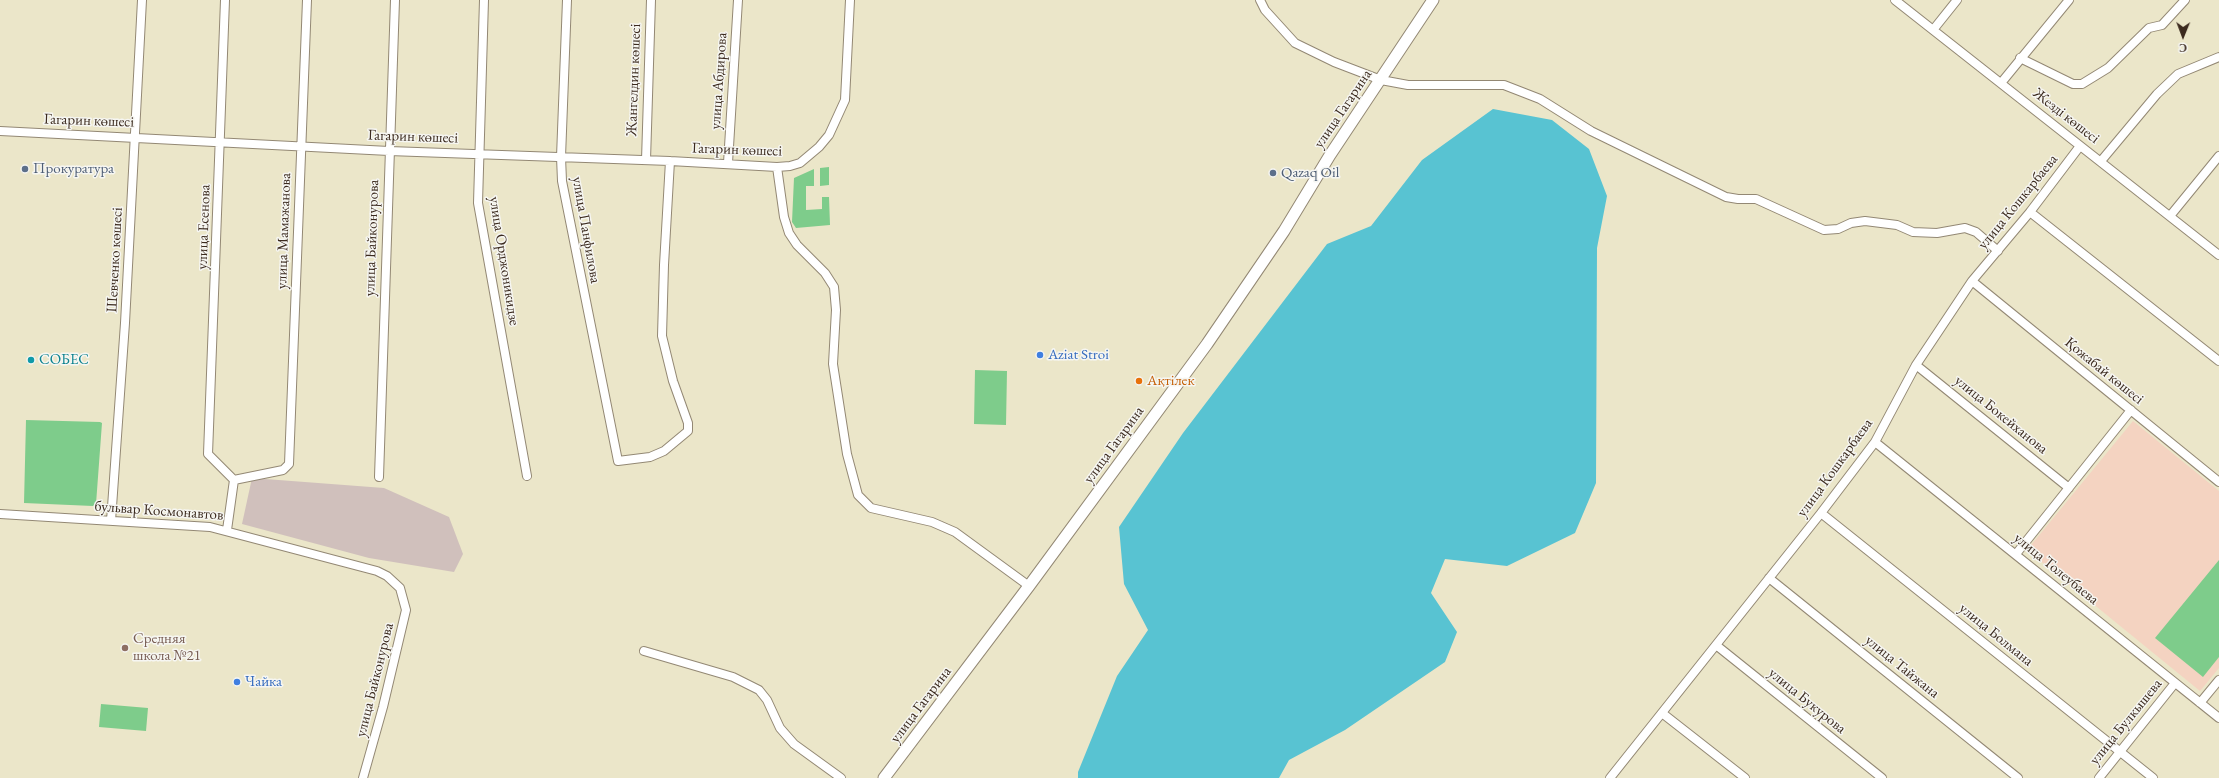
<!DOCTYPE html>
<meta charset="utf-8">
<style>
body{margin:0}
#map{position:relative;width:2219px;height:778px;overflow:hidden;background:#ebe6c9;font-family:"EB Garamond",serif}
canvas{display:block}
.north{position:absolute;left:2163px;top:16px;width:40px;height:40px;-webkit-text-stroke:3px #f6f6f2;paint-order:stroke;rotate:181deg;font-size:11px;font-weight:700;line-height:16px;text-align:center;color:#3b2a1e}
.north::after{content:'';display:block;margin:auto;width:14px;height:18px;background:#3b2a1e;clip-path:polygon(50% 0,100% 100%,50% 72%,0 100%)}
</style>
<div id="map">
<canvas width="2219" height="778"></canvas>
<div class="north">С</div>
</div>
<script>
const g = document.querySelector('canvas').getContext('2d');
g.lineJoin = 'round';
function paint(path, color) { g.fillStyle = color; g.fill(path, 'evenodd'); }
const poly = rows => new Path2D(rows.map(r => 'M' + r).join(''));
function strokePath(path, color, width, dash) { g.strokeStyle = color; g.lineWidth = width; g.lineCap = dash ? 'butt' : 'round'; g.setLineDash(dash || []); g.stroke(path); }
function drawText(font, color, halo, rows, align = 'center') {
  g.font = font + ' "EB Garamond",serif'; g.lineWidth = 3; g.setLineDash([]); g.textBaseline = 'middle'; g.strokeStyle = halo; g.fillStyle = color; for (const [text, x, y, turn = 0] of rows) {
    g.save(); g.translate(x, y); g.rotate((+turn || 0) * Math.PI / 180); g.textAlign = isNaN(turn) ? turn : align; if (halo) g.strokeText(text, 0, 0); g.fillText(text, 0, 0); g.restore();
  }
}
const built = poly([
 [2133,421,2219,491,2219,668,2200,691,2027,550]
]);
const industrial = poly([
 [252,478,384,488,449,517,463,554,454,572,369,558,242,524]
]);
const green = poly([
 [829,167,829,185,820,186,820,168],
 [814,169,814,186,806,186,806,210,822,209,822,197,829,197,830,225,796,228,792,222,794,178],
 [975,370,1007,371,1006,425,974,424],
 [26,420,100,422,102,423,96,504,93,506,24,503],
 [2219,560,2219,657,2203,677,2155,638],
 [101,704,148,708,146,731,99,727]
]);
const water = poly([
 [1493,109,1552,120,1589,149,1607,196,1597,248,1596,483,1575,533,1507,566,1445,559,1431,593,1457,632,1445,662,1345,730,1289,760,1279,778,1078,778,1078,772,1117,676,1148,630,1124,584,1119,527,1183,433,1327,244,1371,226,1422,160]
]);
const minor = poly([
 [225,0,208,454,234,480],
 [484,0,478,203,527,476],
 [567,0,561,157,562,181,618,461,650,457,664,451,688,431,688,423,673,381,662,336,664,265,670,161],
 [1260,0,1265,10,1295,43,1334,62,1381,80,1408,85,1504,85,1540,99,1591,131,1726,197,1738,199,1756,199,1824,230,1838,229,1851,223,1865,221,1897,225,1913,232,1937,233,1965,228,1976,232,1998,251],
 [1895,0,2219,255],
 [1933,30,1957,0],
 [2020,58,2073,84,2082,84,2108,68,2149,28,2162,25,2185,0],
 [2001,83,2069,0],
 [0,131,389,151,670,161,777,167,790,166,800,163,819,147,829,135,845,100,850,0],
 [646,160,651,0],
 [2101,161,2157,94,2178,74,2219,57],
 [728,163,738,0],
 [777,167,784,217,789,233,797,245,825,273,834,287,836,310,833,364,847,454,858,495,871,508,932,522,955,532,1029,586],
 [2030,212,2219,361],
 [2170,216,2219,156],
 [1972,281,2219,482],
 [1916,365,2069,488],
 [1875,442,2219,718],
 [379,477,395,0],
 [1821,513,2153,778],
 [0,514,210,527,377,571,387,576,400,588,406,610,383,707,363,778],
 [111,521,125,323,142,0],
 [227,530,234,480,283,470,289,464,307,0],
 [2016,554,2131,410],
 [1769,578,2018,778],
 [1716,645,1882,778],
 [644,651,733,677,759,690,767,700,780,728,794,744,841,778],
 [2200,703,2219,680],
 [1662,713,1745,778],
 [1610,778,1821,513,1875,442,1916,365,1972,281,2030,212,2080,146],
 [2099,778,2175,683]
]);
const major = poly([
 [884,778,1029,586,1207,344,1284,231,1330,155,1433,0]
]);
const markers = [
 [25,169,4,"#5c6f8a"],
 [1273,173,4,"#5c6f8a"],
 [1040,355,4,"#3f7fe0"],
 [31,360,4,"#0f9aa8"],
 [1139,381,4,"#e8710a"],
 [125,648,4,"#8d6e63"],
 [237,682,4,"#3f7fe0"]
];
const streetNames = [
 ["Жангелдин көшесі",634,80,-88],
 ["улица Абдирова",719,81,-86],
 ["улица Гагарина",1343,109,-56],
 ["Жезді көшесі",2066,116,38],
 ["Гагарин көшесі",89,121,2],
 ["Гагарин көшесі",413,137,2],
 ["Гагарин көшесі",737,150,2],
 ["улица Кошкарбаева",2018,202,-51],
 ["улица Есенова",204,227,-88],
 ["улица Панфилова",586,230,80],
 ["улица Мамажанова",284,231,-88],
 ["улица Байконурова",372,238,-88],
 ["Шевченко көшесі",115,260,-87],
 ["улица Орджоникидзе",504,261,81],
 ["Қожабай көшесі",2104,371,39],
 ["улица Бокейханова",2001,415,39],
 ["улица Гагарина",1114,445,-54],
 ["улица Кошкарбаева",1835,468,-54],
 ["бульвар Космонавтов",159,511,4],
 ["улица Толеубаева",2056,569,39],
 ["улица Болмана",1996,635,39],
 ["улица Тайжана",1902,667,39],
 ["улица Байконурова",375,680,-76],
 ["улица Букурова",1807,701,39],
 ["улица Гагарина",921,705,-53],
 ["улица Булкышева",2126,722,-51]
];
const serviceNames = [
 ["Прокуратура",33,169],
 ["Qazaq Oil",1281,173]
];
const shopNames = [
 ["Aziat Stroi",1048,355],
 ["Чайка",245,682]
];
const cultureNames = [
 ["СОБЕС",39,360]
];
const foodNames = [
 ["Ақтілек",1147,381]
];
const educationNames = [
 ["Средняя",133,639],
 ["школа №21",133,656]
];
paint(built, '#f4d3c1');
paint(industrial, '#d0c0bc');
paint(green, '#7ecc8b');
paint(water, '#58c3d2');
strokePath(minor, '#938874', 10);
strokePath(major, '#938874', 13);
strokePath(minor, '#fff', 8);
strokePath(major, '#fff', 11);
for (const [x, y, r, color] of markers) { const dot = new Path2D(); dot.arc(x, y, r, 0, 2 * Math.PI); g.fillStyle = color; g.fill(dot); strokePath(dot, '#f6f6f2', 1.5); }
drawText('15px', '#3b2a1e', '#f6f6f2', streetNames);
drawText('15px', '#4e5e75', '#f6f6f2', serviceNames, 'left');
drawText('15px', '#366cbe', '#f6f6f2', shopNames, 'left');
drawText('15px', '#0d838f', '#f6f6f2', cultureNames, 'left');
drawText('15px', '#c56008', '#f6f6f2', foodNames, 'left');
drawText('15px', '#785e54', '#f6f6f2', educationNames, 'left');
</script>
